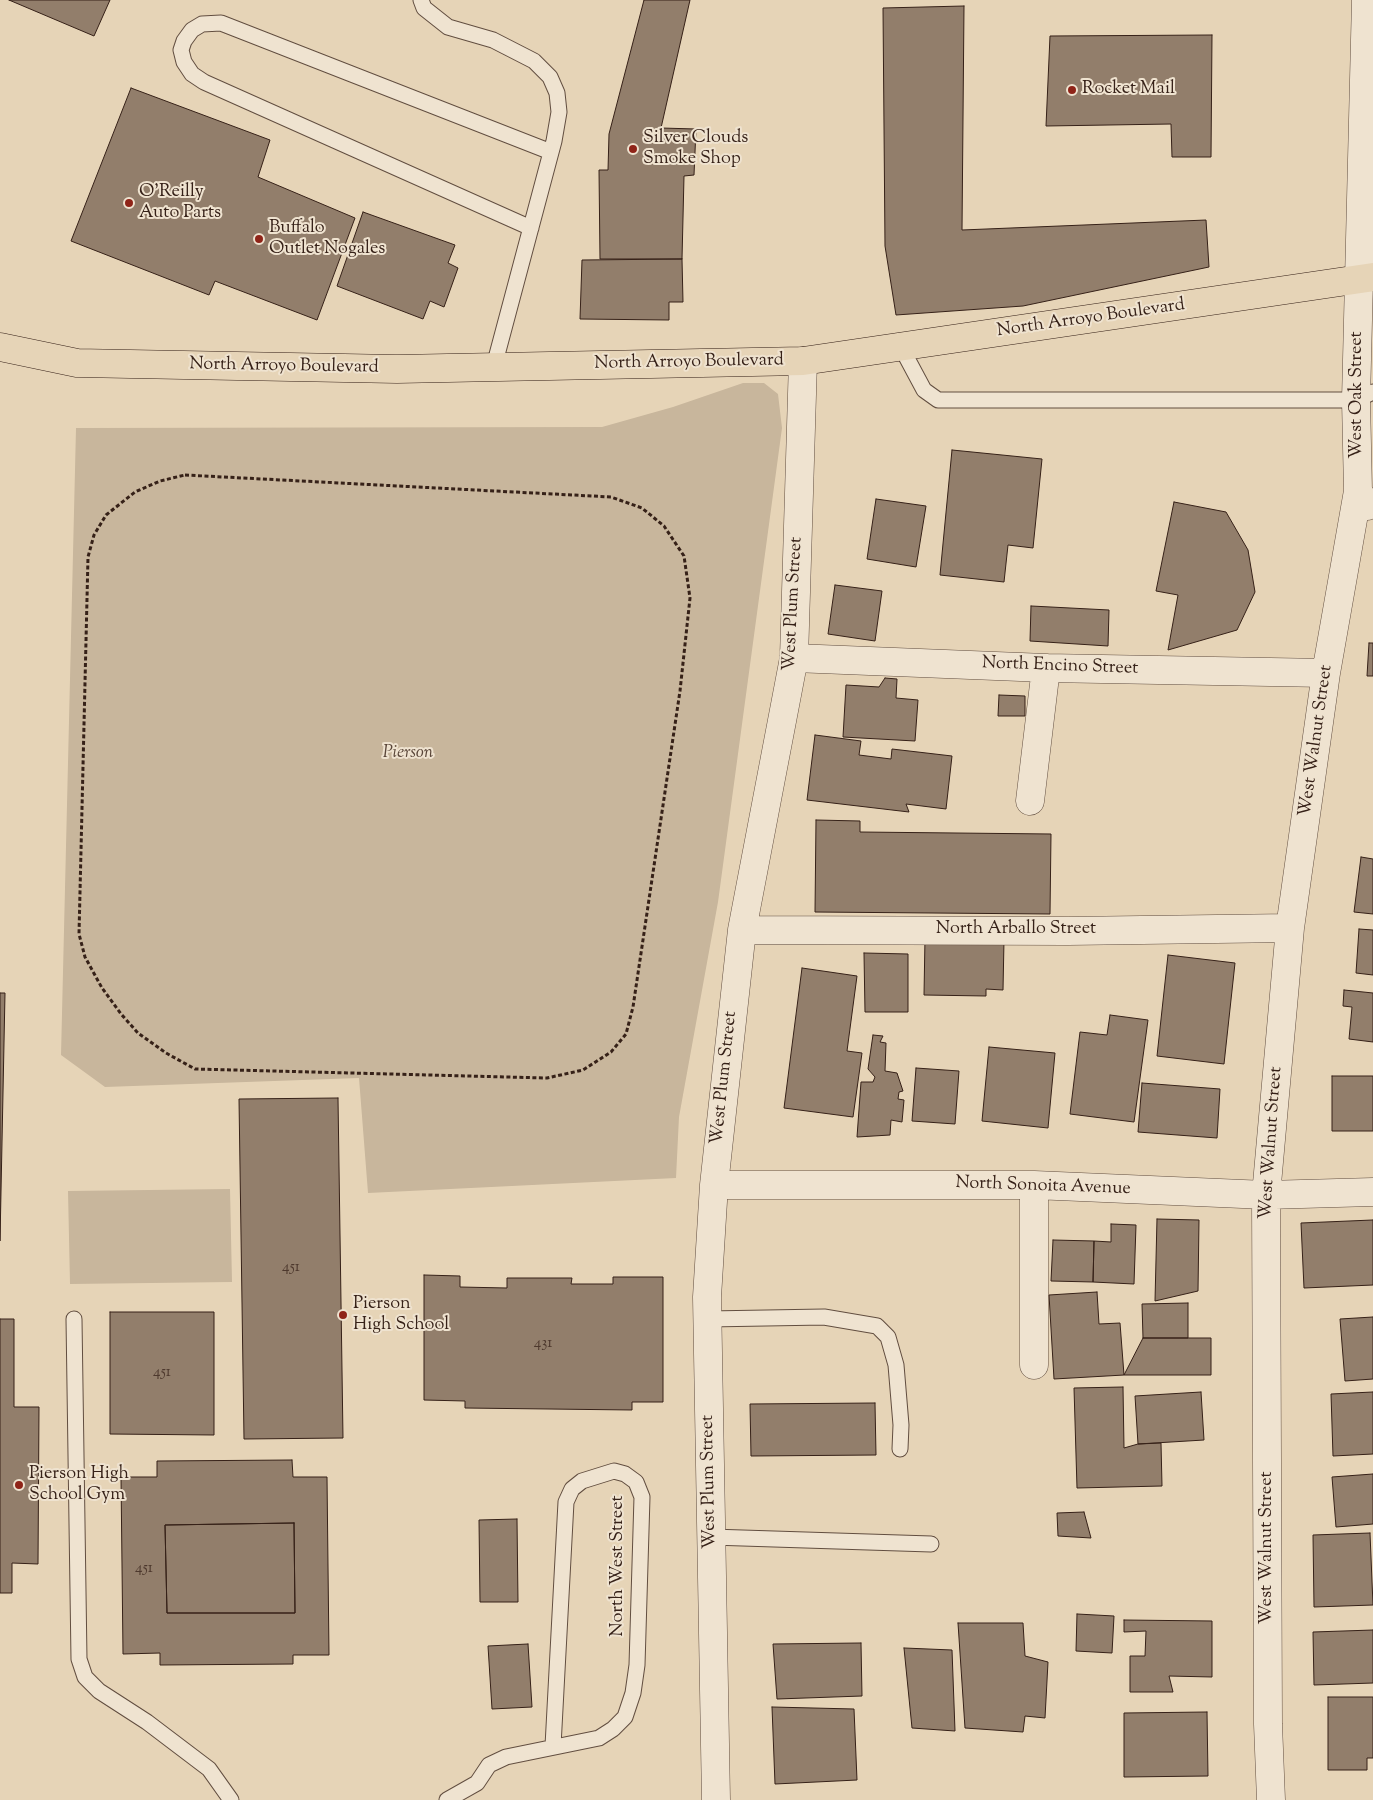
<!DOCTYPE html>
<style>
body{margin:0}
canvas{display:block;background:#e6d4b7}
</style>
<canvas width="1373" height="1800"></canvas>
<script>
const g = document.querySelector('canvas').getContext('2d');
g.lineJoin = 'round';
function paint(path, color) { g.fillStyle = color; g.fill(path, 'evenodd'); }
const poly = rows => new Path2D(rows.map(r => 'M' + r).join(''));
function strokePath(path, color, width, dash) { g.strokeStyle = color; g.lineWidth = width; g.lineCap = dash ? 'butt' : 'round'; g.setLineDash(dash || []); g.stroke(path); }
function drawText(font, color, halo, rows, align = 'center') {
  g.font = font + ' "Sorts Mill Goudy",serif'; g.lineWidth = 4; g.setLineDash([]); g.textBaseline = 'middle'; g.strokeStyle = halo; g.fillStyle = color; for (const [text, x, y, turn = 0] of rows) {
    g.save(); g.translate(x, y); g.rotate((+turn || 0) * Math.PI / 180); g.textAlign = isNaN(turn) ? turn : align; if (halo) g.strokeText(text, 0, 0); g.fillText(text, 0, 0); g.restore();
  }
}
const green = poly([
 [743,383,764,383,778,394,782,428,718,902,679,1117,676,1178,368,1193,359,1078,105,1087,61,1055,76,428,602,427,673,407],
 [230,1189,232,1282,70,1284,68,1191]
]);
const building = poly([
 [9,0,110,0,94,36,9,0],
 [644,0,690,0,661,128,696,129,694,175,684,176,682,259,600,259,599,170,608,170,609,134,644,0],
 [964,6,962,230,1206,220,1209,267,1023,306,896,315,885,246,883,8,964,6],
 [1212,35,1211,157,1172,157,1171,124,1046,126,1050,36,1212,35],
 [131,88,270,140,258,177,355,218,317,320,215,281,209,295,71,241,131,88],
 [363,212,455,245,448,263,458,268,444,307,430,301,423,319,337,286,363,212],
 [682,259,683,302,669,302,669,320,580,319,582,260,682,259],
 [952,450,1042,459,1033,548,1008,545,1004,582,940,575,952,450],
 [876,499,926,506,916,567,867,559,876,499],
 [1174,502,1226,512,1248,550,1255,592,1237,630,1168,650,1178,595,1156,591,1174,502],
 [835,585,882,591,875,641,828,634,835,585],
 [1031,606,1109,610,1108,646,1030,641,1031,606],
 [1369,643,1373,643,1373,676,1367,676,1369,643],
 [885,678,897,679,896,698,918,700,915,741,843,737,846,685,879,687,885,678],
 [999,695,1025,696,1025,716,998,716,999,695],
 [815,735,861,741,859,755,891,759,892,749,952,756,946,809,906,804,909,812,807,800,815,735],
 [816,820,860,821,860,832,1051,834,1050,914,815,912,816,820],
 [1361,857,1373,859,1373,914,1354,912,1361,857],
 [1359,929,1373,930,1373,975,1356,973,1359,929],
 [925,938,1004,940,1003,990,986,989,986,996,924,995,925,938],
 [864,953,908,954,908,1012,865,1012,864,953],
 [1168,955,1235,963,1224,1064,1157,1056,1168,955],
 [802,968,857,976,847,1051,862,1053,853,1117,784,1108,802,968],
 [1344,990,1373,993,1373,1042,1349,1039,1352,1007,1343,1006,1344,990],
 [0,993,5,993,0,1241,0,993],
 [1110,1015,1148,1020,1134,1122,1070,1114,1080,1032,1107,1035,1110,1015],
 [873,1035,883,1036,880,1042,886,1043,885,1071,897,1073,903,1091,899,1092,898,1099,904,1100,902,1122,891,1120,890,1135,857,1137,861,1082,873,1082,875,1077,868,1069,873,1035],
 [989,1047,1055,1053,1048,1128,982,1121,989,1047],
 [916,1068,959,1071,955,1124,912,1121,916,1068],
 [1332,1076,1373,1076,1373,1131,1332,1131,1332,1076],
 [1142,1083,1220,1089,1217,1138,1138,1132,1142,1083],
 [338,1098,343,1438,244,1439,239,1099,338,1098],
 [1157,1219,1199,1220,1198,1291,1155,1301,1157,1219],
 [1373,1220,1373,1285,1304,1288,1301,1223,1373,1220],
 [1111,1224,1136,1225,1134,1284,1093,1282,1094,1241,1111,1242,1111,1224],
 [1053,1240,1094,1241,1093,1282,1051,1281,1053,1240],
 [424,1275,460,1276,460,1287,507,1288,507,1278,572,1278,571,1284,613,1284,613,1277,663,1277,663,1402,632,1402,632,1410,465,1408,465,1401,424,1400,424,1275],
 [1097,1292,1099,1324,1120,1323,1124,1375,1054,1379,1049,1295,1097,1292],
 [1188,1303,1188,1338,1143,1338,1142,1304,1188,1303],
 [110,1312,214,1312,214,1435,110,1434,110,1312],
 [1373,1317,1373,1379,1345,1381,1340,1319,1373,1317],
 [0,1319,14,1319,14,1407,39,1407,38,1564,12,1563,12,1593,0,1593,0,1319],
 [1143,1338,1211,1338,1211,1375,1124,1375,1143,1338],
 [1123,1387,1124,1448,1138,1444,1161,1443,1162,1486,1077,1488,1074,1388,1123,1387],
 [1201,1392,1204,1440,1138,1444,1135,1396,1201,1392],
 [1373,1392,1373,1454,1333,1456,1331,1394,1373,1392],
 [875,1403,876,1455,751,1456,750,1404,875,1403],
 [292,1460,293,1477,327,1477,329,1655,293,1655,293,1664,160,1665,160,1653,123,1654,121,1477,157,1477,157,1461,292,1460],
 [294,1523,295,1613,167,1613,165,1525,294,1523],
 [1373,1474,1373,1524,1336,1527,1332,1477,1373,1474],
 [1084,1512,1091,1538,1058,1536,1057,1513,1084,1512],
 [517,1519,518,1602,480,1602,479,1520,517,1519],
 [294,1523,295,1613,167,1613,165,1525,294,1523],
 [1370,1533,1373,1605,1314,1607,1313,1535,1370,1533],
 [1077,1614,1114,1616,1112,1653,1076,1651,1077,1614],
 [1124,1620,1212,1621,1212,1677,1169,1676,1173,1692,1130,1692,1130,1656,1145,1656,1146,1631,1124,1632,1124,1620],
 [958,1623,1023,1623,1025,1656,1048,1662,1045,1718,1025,1716,1023,1732,965,1728,958,1623],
 [1373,1630,1373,1683,1314,1685,1313,1632,1373,1630],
 [861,1643,862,1696,777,1699,773,1644,861,1643],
 [528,1644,532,1707,492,1709,488,1646,528,1644],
 [904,1648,952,1650,955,1731,912,1728,904,1648],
 [1328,1697,1373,1697,1373,1758,1367,1758,1367,1770,1328,1770,1328,1697],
 [772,1707,854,1709,857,1780,775,1784,772,1707],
 [1207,1712,1208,1776,1124,1777,1124,1713,1207,1712]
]);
const path = poly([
 [185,475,611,497,642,508,664,526,684,556,690,598,680,691,633,1007,626,1034,611,1052,583,1070,547,1078,195,1069,166,1053,138,1033,121,1014,102,988,85,957,79,934,88,557,94,535,106,515,135,492,160,481,185,475]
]);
const service = poly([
 [421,0,424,8,448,27,493,40,534,61,550,77,557,93,559,112,554,141,494,366],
 [531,228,204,82,192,74,184,62,181,50,184,41,192,30,202,24,221,23,551,152],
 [901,347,924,390,938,400,1356,400,1373,392],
 [74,1319,79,1659,85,1677,99,1691,147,1722,209,1769,231,1800],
 [708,1319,824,1317,877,1326,888,1337,896,1365,901,1425,900,1449],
 [711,1537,931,1544],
 [447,1800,477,1783,489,1765,506,1757,599,1738,613,1729,625,1717,633,1693,637,1665,642,1497,636,1482,625,1474,614,1471,582,1481,572,1489,566,1502,553,1746]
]);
const minor = poly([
 [1366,0,1356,400,1358,491,1367,506],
 [794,658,1046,668,1326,673],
 [1030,801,1046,668],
 [742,930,1068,931,1290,928],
 [714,1185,1034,1185,1266,1195,1373,1192],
 [1034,1365,1034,1185],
 [716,1800,707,1297,714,1185,742,930,794,658,803,361],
 [1271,1800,1268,1724,1266,1195,1290,928,1326,673,1358,491]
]);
const primary = poly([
 [0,347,77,363,397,369,803,361,1373,277]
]);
const markers = [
 [1072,90,5,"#8f2418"],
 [633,149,5,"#8f2418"],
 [129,203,5,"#8f2418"],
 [259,239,5,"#8f2418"],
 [343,1315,5,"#8f2418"],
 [19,1485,5,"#8f2418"]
];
const numberNames = [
 ["451",291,1268],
 ["431",543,1344],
 ["451",162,1373],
 ["451",144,1569]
];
const poiNames = [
 ["Rocket Mail",1082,90],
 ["Silver Clouds",643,139],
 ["Smoke Shop",643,160],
 ["O'Reilly",139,193],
 ["Auto Parts",139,214],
 ["Buffalo",269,229],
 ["Outlet Nogales",269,250],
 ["Pierson",353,1305],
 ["High School",353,1326],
 ["Pierson High",29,1475],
 ["School Gym",29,1496]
];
const streetNames = [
 ["North Arroyo Boulevard",1091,319,-8],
 ["North Arroyo Boulevard",689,363,-1],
 ["North Arroyo Boulevard",284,367,1],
 ["West Oak Street",1358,395,-90],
 ["West Plum Street",794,604,-87],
 ["North Encino Street",1060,667,2],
 ["West Walnut Street",1317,741,-82],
 ["North Arballo Street",1016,930],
 ["West Plum Street",725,1078,-84],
 ["West Walnut Street",1272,1143,-86],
 ["North Sonoita Avenue",1043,1187,2],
 ["West Plum Street",710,1482,-91],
 ["West Walnut Street",1268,1548,-90],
 ["North West Street",619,1566,-90]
];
const parkNames = [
 ["Pierson",408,754]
];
paint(green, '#c8b69c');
paint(building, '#927e6b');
strokePath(building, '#362118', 1);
strokePath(service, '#624e40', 17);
strokePath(minor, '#624e40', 29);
strokePath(primary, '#362118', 29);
strokePath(path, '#362118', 3, [4, 2.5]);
strokePath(service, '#efe3d0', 15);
strokePath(minor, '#efe3d0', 28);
strokePath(primary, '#e6d4b7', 28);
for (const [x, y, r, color] of markers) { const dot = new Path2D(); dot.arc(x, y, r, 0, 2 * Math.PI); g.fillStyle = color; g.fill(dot); strokePath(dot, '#efe3d0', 2); }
drawText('15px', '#4d382d', null, numberNames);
drawText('18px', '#362118', '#efe3d0', poiNames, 'left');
drawText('18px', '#362118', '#efe3d0', streetNames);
drawText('italic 18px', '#5a4639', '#efe3d0', parkNames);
</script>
